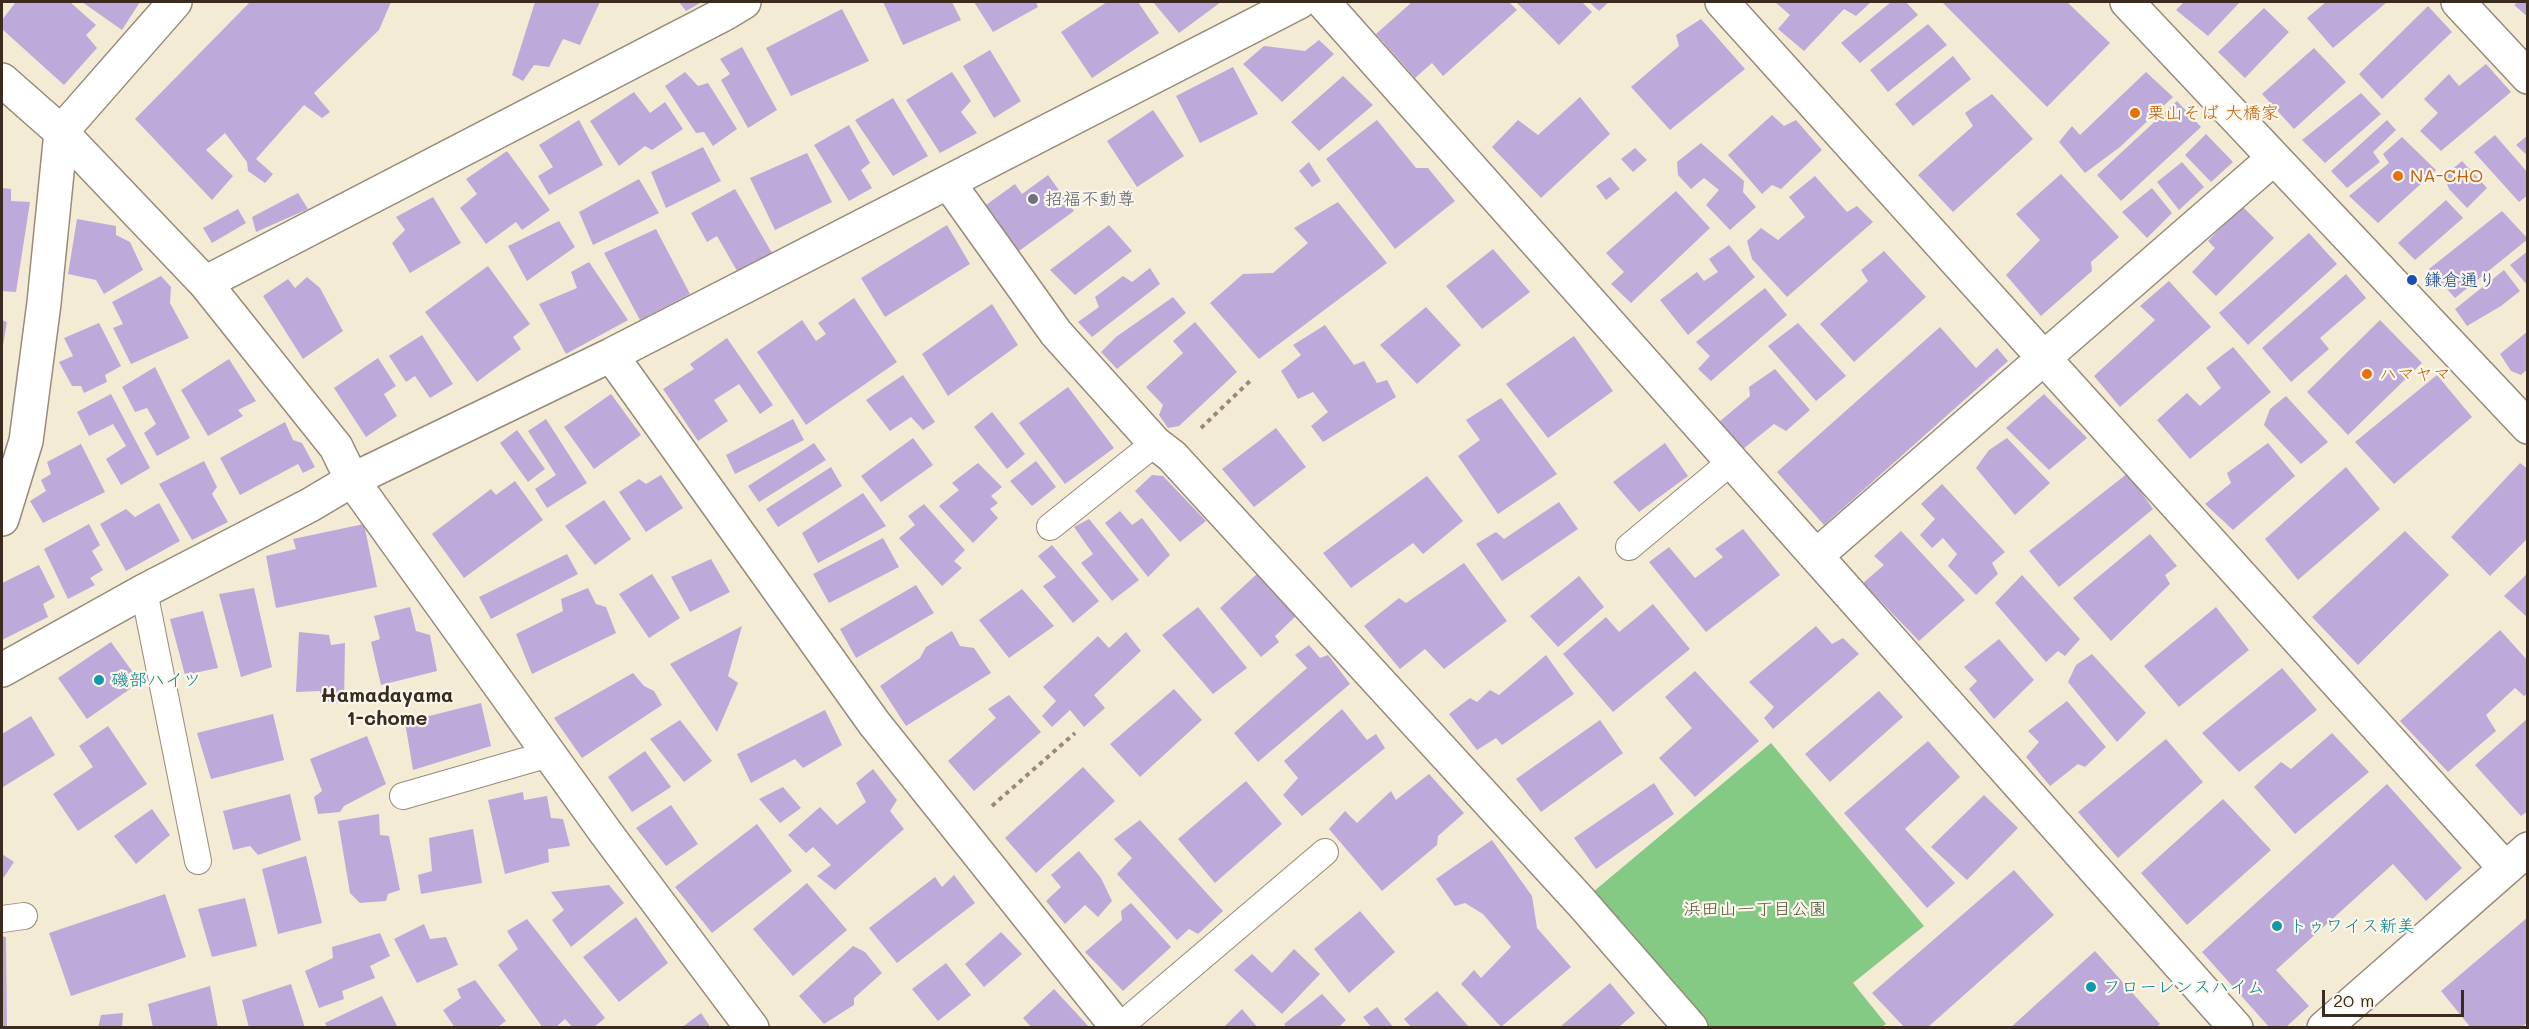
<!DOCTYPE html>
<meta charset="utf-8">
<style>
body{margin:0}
#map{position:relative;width:2529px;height:1029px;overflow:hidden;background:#f4ebd4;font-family:Mali,sans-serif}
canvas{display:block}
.frame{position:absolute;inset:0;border:3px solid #3b2a1e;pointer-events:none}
.scale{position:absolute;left:2322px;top:990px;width:142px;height:27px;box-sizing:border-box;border:3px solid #3b2a1e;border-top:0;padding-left:8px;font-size:18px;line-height:21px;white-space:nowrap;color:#3b2a1e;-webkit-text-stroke:4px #fbf7ec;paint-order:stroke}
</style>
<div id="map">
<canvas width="2529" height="1029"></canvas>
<div class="frame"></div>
<div class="scale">20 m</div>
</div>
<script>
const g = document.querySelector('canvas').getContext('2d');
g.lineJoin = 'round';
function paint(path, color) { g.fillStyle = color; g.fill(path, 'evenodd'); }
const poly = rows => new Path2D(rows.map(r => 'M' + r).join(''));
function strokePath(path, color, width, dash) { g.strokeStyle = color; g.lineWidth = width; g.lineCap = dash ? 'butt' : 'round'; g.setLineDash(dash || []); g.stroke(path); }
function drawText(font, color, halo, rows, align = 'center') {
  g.font = font + ' Mali,"Klee One",sans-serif'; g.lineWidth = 4.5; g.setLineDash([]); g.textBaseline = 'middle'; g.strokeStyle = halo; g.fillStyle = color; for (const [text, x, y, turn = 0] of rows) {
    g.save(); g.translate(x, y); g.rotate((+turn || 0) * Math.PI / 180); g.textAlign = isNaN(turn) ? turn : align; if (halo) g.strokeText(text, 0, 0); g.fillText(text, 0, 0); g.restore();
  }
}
const green = poly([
 [1771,743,1924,926,1853,983,1886,1024,1881,1027,1701,1027,1581,902]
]);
const building = poly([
 [14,2,70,2,96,25,86,35,97,48,64,85,2,29,2,20,15,3],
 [82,2,140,2,122,30],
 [250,2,391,2,379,30,314,93,330,112,322,118,304,105,256,159,273,174,265,183,248,171,247,162,225,133,206,150,233,176,212,200,135,119],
 [535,2,600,2,580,45,563,39,549,67,534,65,523,81,512,75],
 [679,2,702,2,686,11],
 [883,2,952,2,961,20,903,45],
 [974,2,1036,2,1038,7,993,32],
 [1107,2,1138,2,1159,33,1092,78,1061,32],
 [1153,2,1221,2,1179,33],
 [1412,2,1509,2,1517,10,1443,76,1432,63,1415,78,1376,34],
 [1516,2,1582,2,1592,12,1559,45],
 [1589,2,1609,2,1599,11],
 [1775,2,1871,2,1856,16,1844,9,1804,51,1778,29,1790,15],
 [1891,2,1906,2,1918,15,1860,63,1841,43],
 [1942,2,2067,2,2110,43,2047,107],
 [2184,2,2240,2,2208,36,2176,10],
 [2326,2,2387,2,2333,48,2307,18],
 [2518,2,2528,2,2528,17,2514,5],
 [2428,6,2452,32,2382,99,2359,74],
 [2264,8,2289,32,2245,78,2218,52],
 [842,9,869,61,791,96,766,48],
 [1701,19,1745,69,1670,130,1631,87,1679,46,1676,35],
 [1928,24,1947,45,1888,92,1870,70],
 [1319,40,1334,54,1282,102,1243,64,1264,46,1305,51],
 [742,47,777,110,748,128,721,80,730,74,720,59],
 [2314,48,2346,82,2294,129,2262,94],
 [990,50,1021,101,994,118,963,66],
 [1953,56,1971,79,1913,126,1895,104],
 [2486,64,2511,92,2441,151,2420,131,2438,113,2424,99,2449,74,2459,86],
 [1233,67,1258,114,1200,143,1176,96],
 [685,72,698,86,708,83,737,129,713,146,704,132,696,133,665,86],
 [952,72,971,101,961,112,977,133,940,153,906,100],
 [2146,72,2173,97,2120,147,2085,173,2059,142,2072,126,2080,135],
 [1343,76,1373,105,1319,151,1291,122],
 [634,92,650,113,665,102,683,129,652,150,645,146,619,166,590,121],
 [2361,93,2381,114,2325,163,2302,140],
 [1992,94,2033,139,1953,212,1918,175,1973,126,1965,113],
 [1580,97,1610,134,1541,198,1492,147,1518,120,1538,135],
 [893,98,928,156,893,176,855,120],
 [2177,101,2201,127,2121,201,2097,175],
 [1153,110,1184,156,1137,187,1107,141],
 [1772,115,1784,126,1796,120,1822,150,1781,189,1772,185,1762,194,1728,155],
 [579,120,603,165,549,195,538,176,553,167,539,145],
 [1377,120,1416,168,1428,168,1455,201,1395,249,1326,159],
 [2387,120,2396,130,2373,152,2380,162,2347,188,2331,171],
 [849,125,870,163,861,170,872,188,849,201,814,145],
 [2206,134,2233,162,2211,182,2185,155],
 [2495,135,2528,173,2528,195,2519,202,2474,152],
 [2528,135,2528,156,2516,145],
 [2402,137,2436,170,2378,223,2349,196,2389,163,2383,154],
 [1701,143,1744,181,1743,192,1756,207,1730,230,1706,205,1719,190,1704,178,1691,189,1678,175,1677,162],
 [703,147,721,181,666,208,651,172],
 [1635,148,1647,160,1633,172,1621,159],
 [507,151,550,210,522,230,516,222,486,244,460,208,477,194,466,179],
 [807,153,832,202,775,230,750,178],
 [2462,161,2487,188,2467,208,2449,189,2444,176],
 [1309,162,1321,181,1312,187,1299,171],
 [2182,162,2204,187,2179,210,2157,182],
 [2061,174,2119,237,2091,262,2092,271,2041,316,2006,275,2040,240,2016,214],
 [1048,175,1074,211,1019,251,986,205,1015,184,1022,194],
 [1815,176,1847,212,1857,206,1873,222,1787,297,1752,259,1747,241,1761,228,1778,240,1805,217,1789,197],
 [1610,177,1620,189,1606,200,1596,186],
 [639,179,659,213,593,245,579,212],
 [2,188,11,189,11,201,30,202,16,292,2,291],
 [2152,188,2172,213,2147,238,2122,212],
 [735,189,772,253,737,271,717,236,707,242,691,213],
 [1676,191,1710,228,1631,303,1611,284,1624,272,1606,253],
 [298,193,308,209,256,232,252,217],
 [433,197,461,243,410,273,392,243,405,230,396,217],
 [2446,200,2463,218,2415,260,2398,243],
 [1338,202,1387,263,1259,359,1210,303,1243,274,1273,273,1308,243,1294,228],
 [2242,206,2274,238,2216,296,2192,272,2215,248,2208,241],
 [238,209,246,223,212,243,203,228],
 [2502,211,2528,239,2455,298,2429,269],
 [77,219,116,226,116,235,130,242,143,270,104,294,96,280,68,274],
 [559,221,575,247,527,281,508,246],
 [947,225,970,264,885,317,861,278],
 [1109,225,1132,251,1075,295,1050,270],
 [656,229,690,294,640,320,604,253],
 [2309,233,2337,264,2248,345,2219,313],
 [1729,245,1755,277,1688,335,1660,300,1697,272,1704,281,1718,272,1709,259],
 [1493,249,1530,292,1482,329,1446,286],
 [1884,251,1926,297,1854,362,1820,324,1868,281,1861,270],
 [2528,251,2528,286,2510,265],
 [589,262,628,320,566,354,539,304,577,288,571,272],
 [488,266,530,324,513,337,521,349,477,382,425,312],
 [1150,268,1160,284,1092,337,1078,322,1099,307,1095,297,1123,276,1132,282],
 [2504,270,2520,291,2501,306,2467,326,2455,309],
 [2346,274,2366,298,2320,338,2329,349,2291,382,2262,348],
 [161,276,171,287,170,303,189,338,131,364,113,328,123,324,112,302],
 [307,277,320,288,343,331,303,359,263,296,288,279,295,288],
 [2169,281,2211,327,2120,407,2094,376,2155,320,2140,306],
 [1765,288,1787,315,1711,381,1698,369,1710,356,1696,342],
 [1173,297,1186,313,1117,369,1101,352,1116,337],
 [854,298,897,362,806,425,757,352,802,320,816,341,826,334,818,323],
 [992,304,1018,345,948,396,922,354],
 [1426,307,1461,345,1417,384,1380,345],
 [2,320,7,322,3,345,2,345],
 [2380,320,2422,363,2348,435,2307,392],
 [1195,322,1237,372,1179,426,1168,428,1159,415,1163,405,1146,387,1183,353,1173,341],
 [99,323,121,366,105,375,107,382,84,393,81,386,72,386,59,362,73,356,64,338],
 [1798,323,1846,376,1816,401,1768,346],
 [1325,325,1354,365,1364,361,1377,383,1387,380,1396,397,1323,442,1311,426,1328,412,1313,392,1298,399,1281,371,1301,355,1293,345],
 [1940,327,1976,368,1997,348,2008,361,1824,525,1777,472],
 [2528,331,2528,369,2521,375,2511,371,2500,354],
 [422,335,453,384,430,398,415,376,406,382,389,356],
 [1574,336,1613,391,1548,438,1506,384],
 [727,338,773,405,760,414,739,384,714,400,728,421,698,441,663,389,694,369,690,364],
 [2233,347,2271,392,2190,459,2157,420,2187,393,2200,406,2221,388,2206,368],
 [378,358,396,386,384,394,397,416,366,437,334,388],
 [229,359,256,401,238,410,243,416,208,436,181,390],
 [155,367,190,438,157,456,144,433,156,424,147,408,135,412,122,387],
 [1775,369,1810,410,1786,431,1774,424,1743,449,1719,422,1750,396,1749,387],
 [903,375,935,422,923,430,911,417,890,431,866,400],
 [2437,375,2472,417,2394,484,2355,442],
 [1068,387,1114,448,1065,484,1019,423],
 [111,394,150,468,121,485,106,459,126,446,113,424,89,436,77,412],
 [611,394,641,435,594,469,564,427],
 [2044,394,2087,438,2049,470,2006,428],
 [2286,396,2328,442,2301,464,2264,425,2270,409],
 [1501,398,1557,474,1498,514,1458,456,1480,440,1466,420],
 [992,412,1025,454,1007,469,974,427],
 [546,419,587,483,547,508,535,489,556,475,528,431],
 [793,419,804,440,735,474,726,455],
 [285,422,293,440,302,443,315,467,303,473,298,464,240,495,220,458],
 [1276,428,1306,467,1254,507,1222,469],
 [517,430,545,469,528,482,500,443],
 [913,438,933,465,881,502,861,476],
 [2007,438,2050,483,2015,515,1976,468,1989,450],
 [814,443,826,460,759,502,748,486],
 [1665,443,1688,476,1639,512,1613,482],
 [2268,443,2295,476,2233,530,2205,504,2231,483,2227,473],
 [81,444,105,492,43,523,30,501,46,491,41,480,51,474,47,462],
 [204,461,217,487,212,494,228,522,192,540,159,484],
 [1036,461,1056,487,1032,506,1010,481],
 [978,463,1002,487,991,496,998,503,990,509,998,518,973,543,939,506,959,490,952,483],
 [2520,463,2528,469,2528,538,2490,576,2451,537],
 [831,467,842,486,778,527,766,509],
 [2346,467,2380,509,2298,580,2265,539],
 [2128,473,2153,509,2059,587,2029,551],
 [661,475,683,508,646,532,619,492,639,479,646,484],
 [1152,475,1163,476,1206,521,1180,542,1135,491],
 [1427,476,1463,521,1423,554,1413,543,1351,588,1323,553],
 [515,481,543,520,464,578,432,534,491,489,496,495],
 [1942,484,2005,552,1992,563,1998,574,1976,595,1948,566,1957,554,1943,538,1932,548,1920,535,1935,519,1921,504],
 [863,493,886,526,818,563,802,533],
 [604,500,631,539,595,565,565,526],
 [1559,502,1578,529,1502,581,1476,544,1496,532,1504,539],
 [159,503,180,541,126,571,100,524,126,509,135,517],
 [924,504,965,550,954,561,962,568,942,586,899,538,915,525,908,516],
 [1120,511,1132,525,1142,518,1170,555,1148,577,1105,523],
 [1089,519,1139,580,1112,601,1081,563,1093,554,1074,527],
 [89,524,100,545,92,551,103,570,90,578,95,585,68,599,44,549],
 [364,524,377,587,276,608,266,556,296,549,293,539],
 [1743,529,1780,575,1706,632,1649,562,1669,547,1695,578,1723,557,1715,549],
 [1901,531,1965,600,1919,641,1863,583,1884,565,1874,556],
 [2405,531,2449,575,2358,665,2312,617],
 [2150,534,2177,566,2165,575,2170,584,2111,641,2073,598],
 [883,538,899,567,829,603,813,574],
 [1052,545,1099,601,1073,623,1043,586,1056,577,1038,556],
 [567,554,578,574,491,619,479,597],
 [711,559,730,592,690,612,671,577],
 [1464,563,1507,621,1444,669,1425,649,1400,669,1364,626,1399,598,1406,603],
 [39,565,55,597,43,604,48,617,2,640,2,583],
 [1258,573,1297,615,1275,636,1279,642,1261,657,1220,608],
 [2528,573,2528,618,2504,596],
 [652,574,680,618,649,638,619,594],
 [2022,575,2080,639,2065,656,2058,651,2046,662,1995,603],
 [1579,576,1604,607,1558,647,1530,616],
 [916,585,934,613,856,658,840,629],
 [254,588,272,667,241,677,219,594],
 [588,588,596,604,606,607,616,633,532,674,516,634,563,611,561,599],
 [1022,589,1054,626,1009,658,979,620],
 [1653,604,1690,649,1613,712,1563,654,1606,617,1619,632],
 [410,607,416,631,430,635,437,671,381,685,371,642,380,639,374,616],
 [1198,607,1247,668,1213,694,1162,635],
 [2216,607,2249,650,2179,707,2144,666],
 [203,611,218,668,185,675,170,619],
 [742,626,728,676,738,683,717,732,670,664],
 [1816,626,1832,644,1843,638,1859,654,1773,729,1764,718,1774,707,1749,682],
 [2500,630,2528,661,2528,693,2524,696,2515,688,2486,715,2496,731,2448,772,2400,721],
 [952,631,960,646,974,648,991,673,906,726,880,686,920,658,926,647],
 [299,632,329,635,331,645,345,643,344,703,321,701,320,691,296,692],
 [1126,632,1141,651,1094,695,1105,708,1084,727,1070,710,1052,727,1042,716,1056,701,1043,687,1098,636,1109,648],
 [1999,639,2034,680,1994,719,1969,689,1977,681,1964,667],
 [111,642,140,682,87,719,58,678],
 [1309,645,1320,658,1328,655,1350,684,1258,762,1234,733,1307,668,1295,655],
 [2092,654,2146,713,2117,742,2068,682,2076,665],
 [1546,655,1574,694,1502,745,1496,738,1477,750,1449,714,1470,698,1477,702,1490,690,1499,695],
 [2282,668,2317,710,2239,772,2202,733],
 [1695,671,1759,741,1695,797,1659,758,1692,728,1665,697],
 [633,673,644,686,654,691,662,705,582,758,554,718],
 [1174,689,1202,720,1140,777,1110,744],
 [1879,691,1903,717,1830,782,1805,754],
 [1009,695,1041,732,974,791,948,761,996,718,988,709],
 [2067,701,2106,747,2085,767,2078,764,2050,786,2026,757,2039,742,2028,731],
 [481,703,491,746,413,770,405,722],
 [1342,709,1367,740,1376,734,1385,748,1302,816,1283,795,1298,778,1284,761],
 [825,710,842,745,803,768,795,759,751,783,737,754],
 [273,714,284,760,211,779,197,733],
 [31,716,55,755,3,787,2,734],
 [2528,718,2528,811,2521,816,2475,765],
 [680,720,712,761,684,782,650,739],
 [1600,720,1623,753,1541,812,1516,779],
 [108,726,147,784,78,831,53,794,93,767,79,746],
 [2332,733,2369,772,2295,834,2254,787,2281,762,2291,769],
 [367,736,386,784,344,806,340,812,318,814,314,797,322,791,310,759],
 [2166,739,2203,782,2118,858,2078,812],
 [1928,741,1960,777,1905,829,1955,883,1927,908,1844,813],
 [645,751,671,787,632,812,608,777],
 [1083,767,1115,801,1036,873,1005,838],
 [873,769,897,800,890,811,904,829,835,890,817,876,831,865,813,847,806,853,788,835,820,807,837,825,866,802,856,783],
 [1429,774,1464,813,1438,836,1437,845,1382,891,1329,829,1345,811,1357,823,1391,791,1396,800],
 [1246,781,1282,824,1215,883,1178,839],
 [1654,783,1674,814,1596,869,1574,838],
 [2387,784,2462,868,2426,901,2393,864,2276,970,2309,1006,2285,1028,2270,1028,2202,952],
 [783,787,801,808,780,823,759,799],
 [523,792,524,800,547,796,551,818,563,819,570,846,548,849,549,862,505,874,488,800],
 [290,794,301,840,258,855,250,846,233,850,223,811],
 [1984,795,2018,828,1967,880,1931,847],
 [2223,799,2271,850,2187,925,2141,873],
 [671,805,698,844,666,866,636,828],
 [152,809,170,835,136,864,114,836],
 [379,814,380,835,389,836,400,890,388,894,386,901,360,903,350,893,338,821],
 [1140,820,1223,911,1198,934,1189,929,1177,940,1117,874,1132,858,1114,839],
 [757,824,792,871,712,933,675,887],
 [473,829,482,883,421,894,418,875,432,871,429,838],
 [1492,840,1532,896,1537,928,1571,967,1501,1027,1461,984,1474,970,1481,978,1511,947,1483,914,1465,903,1455,906,1436,879],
 [1079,851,1101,878,1112,901,1098,917,1085,905,1065,924,1046,901,1061,887,1051,875],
 [2,854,14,862,2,880],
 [306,856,322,923,278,934,262,869],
 [2014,870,2054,915,1927,1028,1905,1028,1872,993],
 [954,875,975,903,897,963,869,928,935,877,942,887],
 [807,883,847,930,793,976,753,929],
 [609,885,624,903,571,947,552,920,564,910,551,892],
 [165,894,186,957,71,996,49,933],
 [245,898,257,946,212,957,198,909],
 [1131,903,1171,947,1123,991,1085,952,1122,920,1121,911],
 [1360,911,1395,952,1349,993,1314,949],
 [636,917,668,963,619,1002,583,957],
 [2528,917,2528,1022,2521,1028,2471,1028,2441,991],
 [527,919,605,1018,593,1028,573,1028,565,1019,555,1028,543,1028,498,965,518,949,507,931],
 [424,924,430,939,446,937,458,965,417,983,394,939],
 [1001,932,1022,954,984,987,965,964],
 [380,933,390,956,370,966,375,978,342,991,344,999,319,1008,305,971,333,958,332,947],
 [2,936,6,937,7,1028,2,1028],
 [853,946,865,952,882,973,854,998,854,1005,824,1024,799,996],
 [1294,949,1320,974,1282,1014,1234,970,1252,954,1272,973],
 [2095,951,2160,1024,2156,1028,2010,1028],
 [946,963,971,995,938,1021,912,989],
 [475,980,506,1021,496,1028,455,1028,443,1010,461,998,457,989],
 [1610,983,1635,1013,1618,1028,1559,1028],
 [291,984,305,1028,249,1028,242,1000],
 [210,986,218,1028,153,1028,148,1004],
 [1054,989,1090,1028,1032,1028,1023,1018],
 [1437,991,1470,1028,1412,1028,1404,1019],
 [1322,994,1346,1020,1338,1028,1287,1028,1284,1024],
 [382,996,398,1028,327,1028,325,1023],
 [1377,1007,1394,1028,1372,1028,1363,1017],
 [1242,1009,1258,1028,1223,1028],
 [123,1013,122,1028,98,1028,101,1015],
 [701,1013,711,1028,681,1028]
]);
const path = poly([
 [1201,428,1252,379],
 [992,806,1075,733]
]);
const lane = poly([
 [1050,527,1155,443],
 [1629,547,1732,461],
 [144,591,198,861],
 [403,796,549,754],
 [2,919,24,916],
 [1118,1028,1325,852]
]);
const street = poly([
 [1323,2,2236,1028],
 [1722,2,2505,868],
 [2127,2,2528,427],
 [2458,2,2528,77],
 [2,80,61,132,205,283,336,447,352,480,606,833,752,1028],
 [948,182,1056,333,1155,443,1172,456,1581,902,1691,1028],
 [205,283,724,14,744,2],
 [611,355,874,723,1118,1028],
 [2,519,26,441,44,303,61,132,175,2],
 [1816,556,2274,158],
 [2,670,144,591,310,505,352,480,611,355,1299,2],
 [2324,1028,2528,849]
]);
const markers = [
 [2135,113,6,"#e8710a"],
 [2398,176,6,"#e8710a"],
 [1033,199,6,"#6b7280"],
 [2412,280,6,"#1a4fb4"],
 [2367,374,6,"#e8710a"],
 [99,680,6,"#0f9aa8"],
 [2277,926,6,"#0f9aa8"],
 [2091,987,6,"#0f9aa8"]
];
const foodNames = [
 ["栗山そば 大橋家",2147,113],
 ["NA-CHO",2410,176],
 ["ハマヤマ",2379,374]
];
const worshipNames = [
 ["招福不動尊",1045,199]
];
const transitNames = [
 ["鎌倉通り",2424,280]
];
const cultureNames = [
 ["磯部ハイツ",111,680],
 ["トゥワイス新美",2289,926],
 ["フローレンスハイム",2103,987]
];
const parkNames = [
 ["浜田山一丁目公園",1755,909]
];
const neighbourhoodNames = [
 ["Hamadayama",387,696],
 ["1-chome",387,719]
];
paint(green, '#85ca84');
paint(building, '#bdaada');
strokePath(lane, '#988a79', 28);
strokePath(street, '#988a79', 36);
strokePath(path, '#988a79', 4, [4.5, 4.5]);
strokePath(lane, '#fff', 26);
strokePath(street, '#fff', 33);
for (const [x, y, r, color] of markers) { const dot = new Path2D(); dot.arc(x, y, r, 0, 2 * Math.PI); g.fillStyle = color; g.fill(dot); strokePath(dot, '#fbf7ec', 2); }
drawText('18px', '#c56008', '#fbf7ec', foodNames, 'left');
drawText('18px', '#5b616d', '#fbf7ec', worshipNames, 'left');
drawText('18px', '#164399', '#fbf7ec', transitNames, 'left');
drawText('18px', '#0d838f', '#fbf7ec', cultureNames, 'left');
drawText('18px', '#515a3d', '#fbf7ec', parkNames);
drawText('bold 20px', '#3b2a1e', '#fbf7ec', neighbourhoodNames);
</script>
